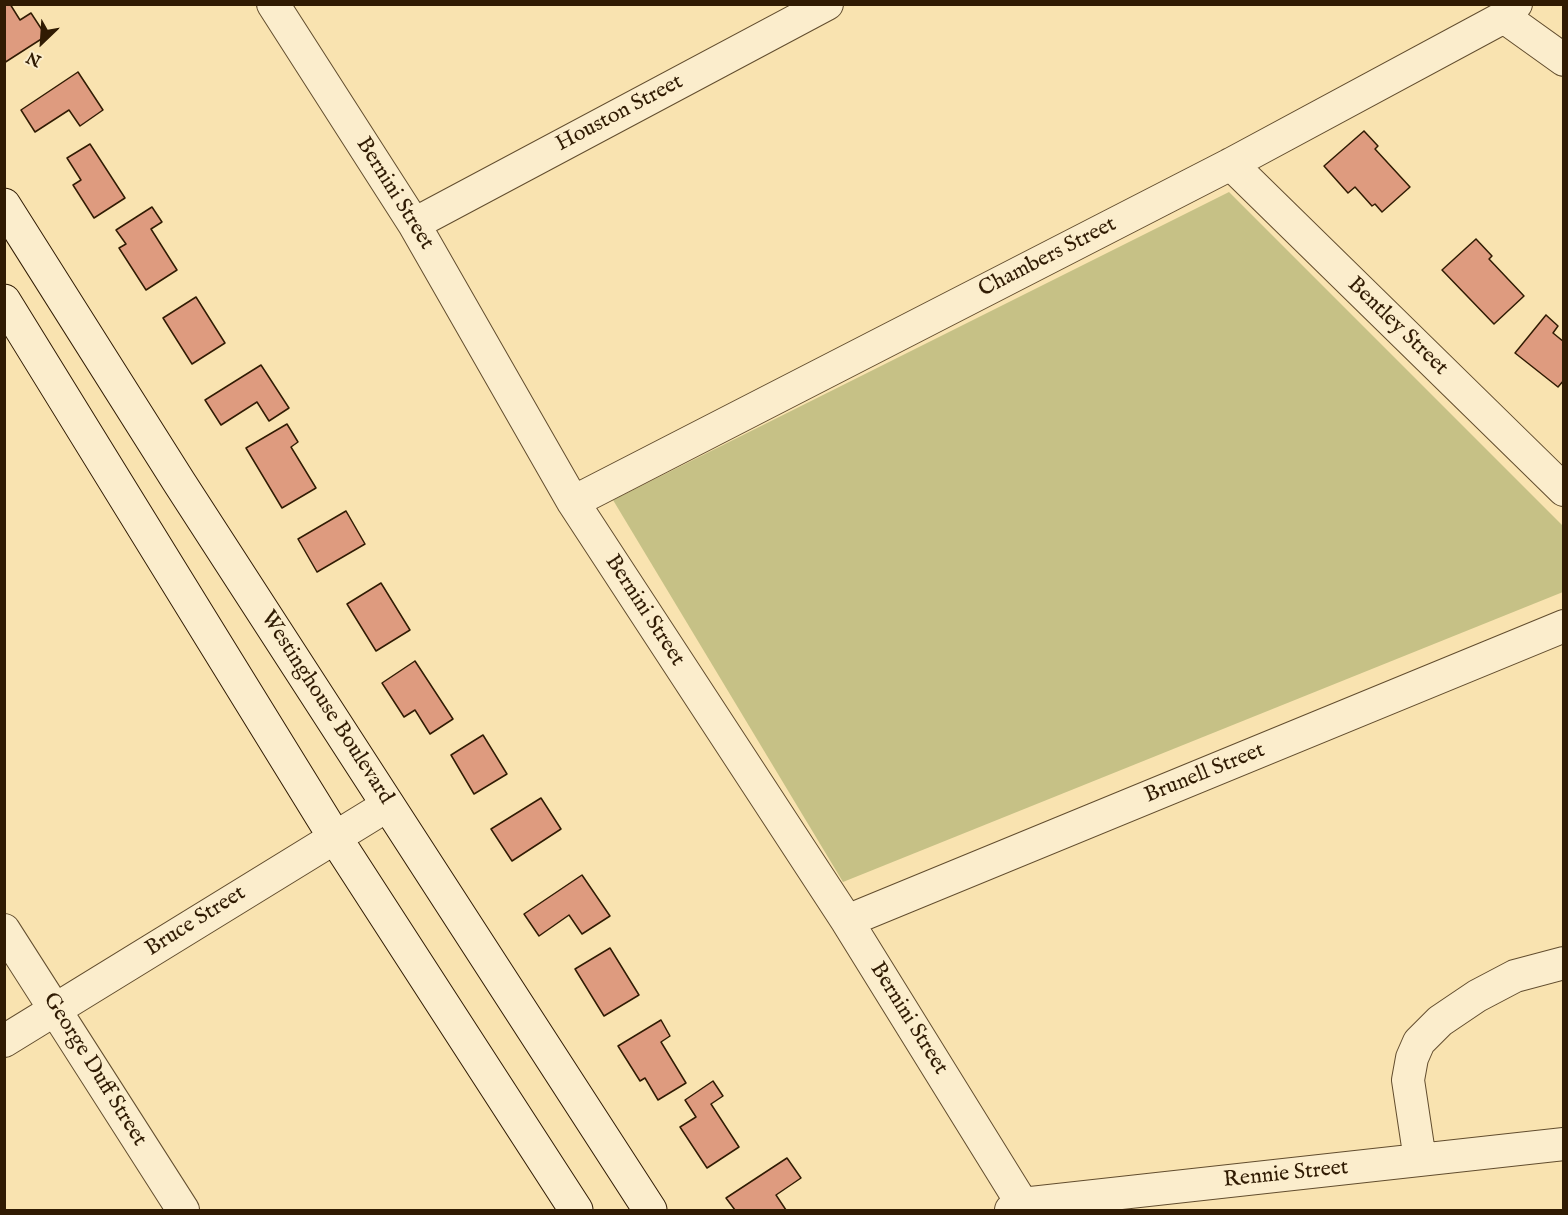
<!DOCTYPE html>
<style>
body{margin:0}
#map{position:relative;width:1568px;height:1215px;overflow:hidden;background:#f9e3b0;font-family:"IM FELL English",serif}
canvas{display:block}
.frame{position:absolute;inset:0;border:6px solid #301b03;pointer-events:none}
.north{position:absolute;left:12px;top:12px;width:60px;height:60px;-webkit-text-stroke:4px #fbedcc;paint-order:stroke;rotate:205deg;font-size:16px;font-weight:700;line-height:24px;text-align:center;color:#301b03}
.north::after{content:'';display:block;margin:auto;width:21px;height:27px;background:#301b03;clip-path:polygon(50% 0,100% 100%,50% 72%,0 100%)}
</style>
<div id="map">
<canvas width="1568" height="1215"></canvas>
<div class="frame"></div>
<div class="north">N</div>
</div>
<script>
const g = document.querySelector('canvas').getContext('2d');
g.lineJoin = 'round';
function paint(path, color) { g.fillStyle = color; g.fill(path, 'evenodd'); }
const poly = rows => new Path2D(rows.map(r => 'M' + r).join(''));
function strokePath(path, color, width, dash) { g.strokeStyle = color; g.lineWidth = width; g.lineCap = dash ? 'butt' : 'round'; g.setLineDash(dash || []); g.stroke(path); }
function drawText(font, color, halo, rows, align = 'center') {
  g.font = font + ' "IM FELL English",serif'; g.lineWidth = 4.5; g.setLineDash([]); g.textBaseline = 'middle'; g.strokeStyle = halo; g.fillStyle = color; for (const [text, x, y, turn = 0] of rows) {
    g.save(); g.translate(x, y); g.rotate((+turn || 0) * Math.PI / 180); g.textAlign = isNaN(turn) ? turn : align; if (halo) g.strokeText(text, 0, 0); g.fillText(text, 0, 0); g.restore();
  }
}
const green = poly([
 [1229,192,1563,526,1563,592,843,882,613,500]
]);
const building = poly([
 [10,4,20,20,31,13,46,36,4,63,4,5,10,4],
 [78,72,103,110,80,126,69,110,35,132,21,110,78,72],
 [1364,131,1378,146,1375,149,1410,187,1382,212,1375,204,1372,206,1355,187,1348,193,1324,166,1364,131],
 [90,144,125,198,94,218,73,185,81,180,67,158,90,144],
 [152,207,162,222,151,229,177,270,146,290,119,248,126,244,116,230,152,207],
 [1476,239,1492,256,1489,259,1524,296,1494,324,1442,270,1476,239],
 [196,297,225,343,192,364,163,318,196,297],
 [1546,315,1558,326,1553,333,1564,342,1564,380,1558,387,1515,353,1546,315],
 [261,365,289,408,269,421,257,402,221,425,205,400,261,365],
 [287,424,298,442,291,447,316,488,282,508,246,448,287,424],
 [346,511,365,544,317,572,298,539,346,511],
 [381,583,410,630,376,651,347,604,381,583],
 [415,661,453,719,430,734,415,710,404,717,382,683,415,661],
 [483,735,507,774,474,794,451,755,483,735],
 [541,798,561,829,512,861,491,829,541,798],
 [582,875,610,916,582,934,569,915,539,936,524,914,582,875],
 [610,948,639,995,604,1016,575,969,610,948],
 [661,1020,670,1036,661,1042,686,1083,658,1100,645,1078,640,1081,618,1046,661,1020],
 [713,1081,723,1096,711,1104,739,1147,707,1168,680,1127,696,1117,685,1100,713,1081],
 [787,1158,801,1178,776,1195,786,1210,735,1210,726,1198,787,1158]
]);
const street = poly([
 [273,4,414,224,573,502,847,921,1026,1210],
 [1504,17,1564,60],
 [1231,164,1564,490],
 [414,224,827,4],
 [573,502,1231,164,1504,17,1516,4],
 [847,921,1564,626],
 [4,930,183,1210],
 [4,1041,388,805],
 [1420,1160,1408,1080,1412,1058,1419,1042,1440,1021,1477,996,1515,976,1564,963],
 [1011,1210,1022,1204,1564,1144]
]);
const secondary = poly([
 [4,205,179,482,650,1210],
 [4,301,334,836,576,1210]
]);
const streetNames = [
 ["Houston Street",620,114,-28],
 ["Bernini Street",394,194,58],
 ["Chambers Street",1048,258,-27],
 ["Bentley Street",1397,327,44],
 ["Bernini Street",644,611,57],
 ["Westinghouse Boulevard",326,708,57],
 ["Brunell Street",1205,774,-22],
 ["Bruce Street",196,922,-32],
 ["Bernini Street",908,1019,58],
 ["George Duff Street",94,1070,58],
 ["Rennie Street",1286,1175,-6]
];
paint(green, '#c6c186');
paint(building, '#de9b7f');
strokePath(building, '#301b03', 1.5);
strokePath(street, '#624d2e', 34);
strokePath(secondary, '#301b03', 35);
strokePath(street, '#fbedcc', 32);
strokePath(secondary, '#fbedcc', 33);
drawText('22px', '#301b03', '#fbedcc', streetNames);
</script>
